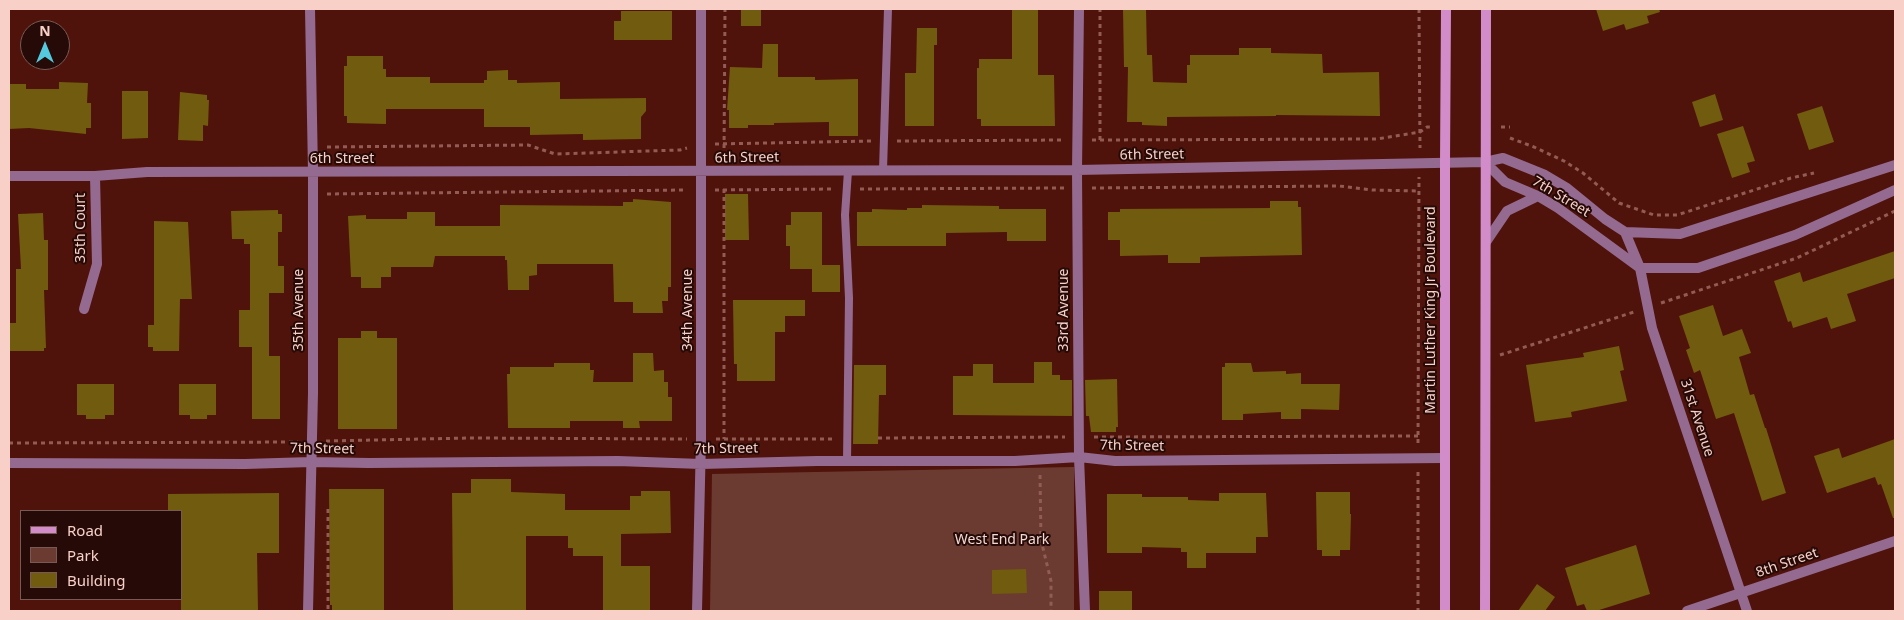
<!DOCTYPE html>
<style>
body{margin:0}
#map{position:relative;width:1904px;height:620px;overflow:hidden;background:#50130b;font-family:"Noto Sans",sans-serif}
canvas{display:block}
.frame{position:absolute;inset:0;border:10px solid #f8d0c8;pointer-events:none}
.legend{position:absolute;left:20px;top:510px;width:162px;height:90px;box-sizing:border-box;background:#250a07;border:1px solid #795954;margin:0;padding:6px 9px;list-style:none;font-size:15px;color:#f8d0c8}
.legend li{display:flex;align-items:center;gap:10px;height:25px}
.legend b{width:25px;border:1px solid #795954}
.north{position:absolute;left:20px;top:20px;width:50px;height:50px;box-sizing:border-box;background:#250a07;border:1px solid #795954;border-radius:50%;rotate:0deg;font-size:14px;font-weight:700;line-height:20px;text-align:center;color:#f8d0c8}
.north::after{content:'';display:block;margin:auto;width:18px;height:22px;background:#55cade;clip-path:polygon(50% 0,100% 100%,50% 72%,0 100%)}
</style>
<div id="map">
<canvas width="1904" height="620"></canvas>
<div class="frame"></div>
<ul class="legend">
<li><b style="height:6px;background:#d18cc9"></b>Road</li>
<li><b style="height:14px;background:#6b3b32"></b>Park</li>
<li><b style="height:14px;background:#715b0e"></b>Building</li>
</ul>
<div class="north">N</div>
</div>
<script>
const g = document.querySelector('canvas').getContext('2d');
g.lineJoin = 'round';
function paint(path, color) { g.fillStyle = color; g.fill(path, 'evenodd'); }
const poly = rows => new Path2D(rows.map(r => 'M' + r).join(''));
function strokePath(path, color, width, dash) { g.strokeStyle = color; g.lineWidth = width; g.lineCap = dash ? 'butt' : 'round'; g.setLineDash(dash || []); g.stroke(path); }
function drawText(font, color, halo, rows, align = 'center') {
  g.font = font + ' "Noto Sans",sans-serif'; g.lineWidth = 4; g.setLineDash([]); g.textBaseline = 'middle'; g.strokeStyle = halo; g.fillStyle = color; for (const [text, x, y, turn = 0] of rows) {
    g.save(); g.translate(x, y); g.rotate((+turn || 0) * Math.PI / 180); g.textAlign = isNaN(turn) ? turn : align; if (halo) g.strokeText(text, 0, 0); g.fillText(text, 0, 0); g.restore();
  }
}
const green = poly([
 [1074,467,1074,611,710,611,712,474]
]);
const building = poly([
 [741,9,761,9,761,26,741,26],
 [1012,9,1038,9,1038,75,1054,75,1055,126,981,126,981,119,977,119,977,68,979,68,979,59,1012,59],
 [1123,9,1146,9,1147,55,1152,55,1153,82,1187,83,1187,65,1190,65,1190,55,1239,55,1239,48,1271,48,1271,53,1322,54,1323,73,1379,72,1380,116,1276,115,1276,116,1167,117,1167,126,1142,125,1142,122,1127,122,1128,67,1124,67],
 [1596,9,1659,9,1660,12,1647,16,1649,23,1626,30,1624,24,1603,31],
 [621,11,672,11,672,40,614,40,614,21,621,21],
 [917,28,937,28,937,45,934,45,934,126,905,126,905,73,916,73],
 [763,44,778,44,778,77,815,77,815,80,858,79,858,136,829,136,829,122,774,123,774,125,748,125,748,128,729,128,729,110,727,110,730,67,762,68],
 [347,56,383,56,383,69,386,69,386,77,430,77,430,83,484,83,484,80,487,80,487,71,508,70,508,80,517,80,517,83,560,82,560,99,646,98,646,111,641,117,641,139,583,140,583,134,530,135,530,127,484,127,484,109,386,109,386,124,347,123,347,116,344,116,344,66,347,66],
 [59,82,88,83,87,103,91,103,91,128,86,128,86,134,29,128,9,129,9,84,26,84,26,89,59,89],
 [122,91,148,91,148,138,122,139],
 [180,92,207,95,207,100,209,100,208,126,203,125,203,141,178,140],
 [1715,94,1723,120,1700,127,1692,102],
 [1822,106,1834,142,1809,150,1797,114],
 [1743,126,1755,161,1747,163,1750,172,1732,178,1717,134],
 [725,194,748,194,749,240,725,240],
 [633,199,671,202,671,287,668,287,668,301,662,301,663,313,633,313,633,302,614,302,613,264,537,264,537,275,529,276,529,290,508,290,507,260,505,260,505,256,435,256,433,267,391,267,391,277,381,277,381,288,361,288,361,277,351,277,348,216,366,215,366,219,407,219,407,212,435,212,435,226,500,226,500,205,623,206,623,202,633,202],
 [1270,201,1298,201,1298,207,1301,207,1302,255,1200,257,1200,263,1168,263,1168,255,1120,256,1120,240,1108,240,1108,212,1120,212,1120,209,1270,208],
 [922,205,999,206,999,209,1046,209,1046,241,1007,241,1007,232,946,233,946,246,857,246,857,212,872,212,872,209,907,210,907,208,922,208],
 [278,210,278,214,282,214,282,232,278,232,278,266,284,266,284,293,269,293,269,356,280,356,280,419,252,419,252,347,239,347,239,310,250,310,250,244,244,244,244,239,232,239,231,211],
 [791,212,822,212,822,265,840,265,840,292,812,292,812,269,790,269,790,246,786,246,786,225,791,225],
 [43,213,44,240,48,240,48,290,44,290,46,348,44,348,44,351,9,351,9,323,16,323,16,269,21,269,18,214],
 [154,221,188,222,192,299,180,299,179,351,153,351,153,347,148,347,148,325,154,325],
 [1895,251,1895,278,1847,294,1856,321,1831,329,1827,317,1793,328,1791,321,1788,322,1774,281,1800,272,1803,282],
 [733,300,805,300,805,316,785,316,785,332,775,332,775,381,737,381,737,364,734,364],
 [1713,305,1723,336,1742,329,1751,353,1739,357,1750,395,1754,394,1765,428,1766,428,1786,493,1762,501,1734,413,1716,419,1700,370,1694,373,1686,350,1690,348,1679,316],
 [361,331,377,331,377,338,397,338,397,429,338,429,338,338,361,338],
 [1619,346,1624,370,1620,371,1627,401,1571,412,1572,417,1535,422,1526,365,1584,357,1583,353],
 [633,353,653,353,654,371,664,370,664,382,668,382,668,397,672,397,672,421,639,421,640,428,623,428,623,421,570,421,570,428,508,428,507,374,510,374,510,367,554,367,554,363,590,363,590,370,594,370,593,382,633,382],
 [1034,362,1052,362,1052,375,1060,375,1060,380,1072,380,1072,416,953,415,953,376,973,376,973,364,993,364,993,383,1034,383],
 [1225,363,1251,363,1253,372,1286,371,1286,374,1301,373,1301,384,1340,384,1339,410,1301,409,1301,419,1281,419,1281,412,1243,414,1243,420,1222,420,1222,367,1225,367],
 [854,365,886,365,886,395,879,395,878,444,853,444],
 [1117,379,1118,427,1116,427,1116,432,1091,432,1089,416,1086,416,1085,380],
 [77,384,114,384,114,415,105,415,105,419,86,419,86,415,77,415],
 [179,384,216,384,216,415,207,415,207,419,190,419,190,415,179,415],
 [1895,439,1895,518,1893,518,1881,484,1878,485,1875,477,1827,493,1814,456,1839,448,1842,458],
 [471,479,511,479,511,492,565,494,565,510,630,510,630,496,641,496,641,491,670,491,671,533,621,534,621,566,650,566,650,611,603,611,603,556,573,556,573,548,568,548,568,536,526,536,526,611,453,611,452,493,471,493],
 [329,489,384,489,384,611,332,611,332,605,330,605],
 [1316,492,1350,492,1350,514,1351,514,1350,550,1340,550,1340,556,1322,556,1322,550,1317,550],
 [279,493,279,553,257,553,258,611,181,611,181,511,168,511,168,494],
 [1219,493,1266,493,1268,537,1256,537,1256,553,1206,553,1206,568,1187,568,1187,552,1181,552,1181,548,1142,547,1142,553,1107,553,1107,494,1142,494,1142,497,1188,497,1188,500,1219,501],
 [1636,545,1650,594,1596,611,1587,611,1584,604,1577,606,1565,568],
 [1026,569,1027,593,992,594,992,570],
 [1537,584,1555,597,1545,611,1518,611],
 [1099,591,1132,591,1132,611,1099,611]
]);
const path = poly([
 [1419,9,1420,148],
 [1501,127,1510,127],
 [1510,138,1534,147,1564,161,1583,173,1619,203,1654,215,1677,215,1791,178,1814,173],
 [1092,140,1377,139,1420,132,1427,127,1432,127],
 [1100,140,1100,9],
 [897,141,1064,140],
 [715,144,871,141],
 [327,147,528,145,555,154,680,150,687,148],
 [724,156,725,9],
 [1092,188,1339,186,1372,190,1419,191],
 [724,189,724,439],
 [860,189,1064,188],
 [715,190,834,189],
 [327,194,686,190],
 [1661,303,1797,258,1895,211],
 [1500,355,1634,312],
 [1094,437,1418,436],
 [878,438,1065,437],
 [716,439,835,439],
 [326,441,471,438,687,439],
 [9,443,298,442],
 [1418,443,1419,177],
 [1418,472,1418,611],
 [1040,475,1041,540,1051,581,1051,611],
 [328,509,328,611]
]);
const lane = poly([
 [883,170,888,9],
 [847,461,849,298,845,215,848,171]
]);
const street = poly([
 [1079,9,1077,170,1079,457,1085,611],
 [1485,162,1505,182,1538,196,1558,208,1640,268,1698,268,1795,235,1895,190],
 [9,176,95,176,147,172,1077,170,1485,162,1503,158,1545,175,1567,188,1605,219,1625,232,1680,234,1895,165],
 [1625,232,1640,268,1652,328,1747,611],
 [1486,242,1507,211,1538,196],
 [84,309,97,264,95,176],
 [9,463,245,464,311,462,369,463,618,461,701,464,817,461,1015,461,1079,457,1115,461,1444,458],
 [308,611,313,393,313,172,310,9],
 [697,611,701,439,701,9],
 [1687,611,1895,541]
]);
const secondary = poly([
 [1445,611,1445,162,1446,9],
 [1485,611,1486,9]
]);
const streetNames = [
 ["6th Street",1152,155,-1],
 ["6th Street",747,158,-1],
 ["6th Street",342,159],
 ["7th Street",1561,197,31],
 ["35th Court",81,228,-90],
 ["35th Avenue",299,310,-90],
 ["34th Avenue",688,310,-90],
 ["33rd Avenue",1064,310,-90],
 ["Martin Luther King Jr Boulevard",1431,310,-90],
 ["31st Avenue",1697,418,72],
 ["7th Street",1132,446,1],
 ["7th Street",322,449,1],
 ["7th Street",726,449,-1],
 ["8th Street",1787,563,-19]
];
const parkNames = [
 ["West End Park",1002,540]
];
paint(green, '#6b3b32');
paint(building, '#715b0e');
strokePath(path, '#915c54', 3, [4, 4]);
strokePath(lane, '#956a90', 8);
strokePath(street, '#956a90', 10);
strokePath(secondary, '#d18cc9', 10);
drawText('14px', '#f8d0c8', '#250a07', streetNames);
drawText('14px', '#f2d9d4', '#250a07', parkNames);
</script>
